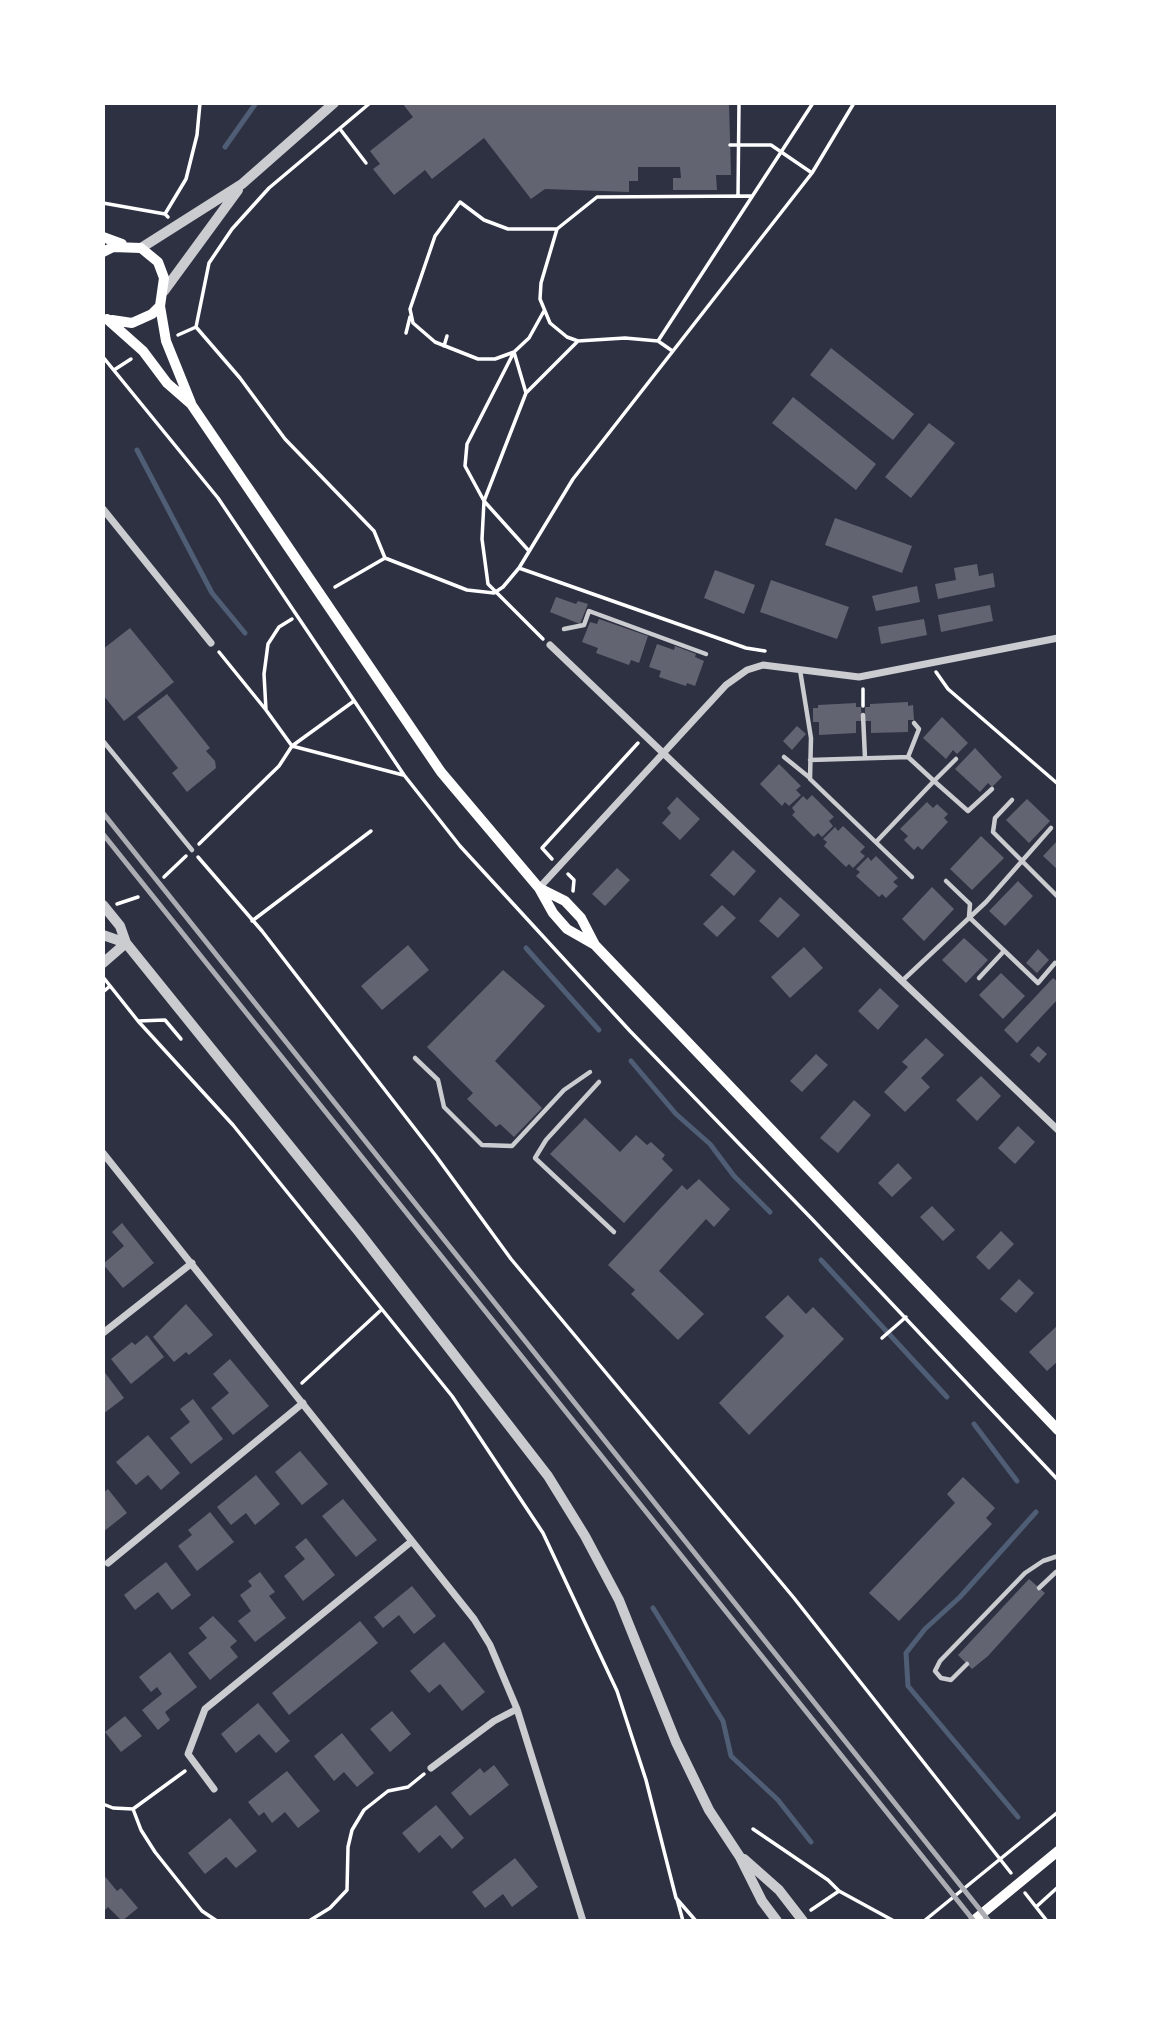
<!DOCTYPE html>
<style>
body{margin:0}
#map{position:relative;width:1161px;height:2024px;overflow:hidden;background:#2d3142;font-family:"Roboto Serif",serif}
canvas{display:block}
.frame{position:absolute;inset:0;border:105px solid #fff;pointer-events:none}
</style>
<div id="map">
<canvas width="1161" height="2024"></canvas>
<div class="frame"></div>
</div>
<script>
const g = document.querySelector('canvas').getContext('2d');
g.lineJoin = 'round';
const poly = rows => new Path2D(rows.map(r => 'M' + r).join(''));
function strokePath(path, color, width, dash) { g.strokeStyle = color; g.lineWidth = width; g.lineCap = dash ? 'butt' : 'round'; g.setLineDash(dash || []); g.stroke(path); }
function paint(path, color) { g.fillStyle = color; g.fill(path, 'evenodd'); }
const stream = poly([
 [225,147,256,103],
 [137,450,212,593,245,633],
 [526,948,599,1030],
 [631,1061,676,1114,710,1144,734,1176,770,1212],
 [821,1260,947,1397],
 [974,1424,1017,1481],
 [653,1608,723,1721,731,1756,778,1800,811,1842],
 [1018,1817,908,1686,906,1653,925,1629,960,1597,1036,1512]
]);
const building = poly([
 [402,103,729,103,731,175,716,175,717,190,673,190,673,178,681,178,680,167,638,167,638,181,629,181,629,192,545,189,531,199,484,138,432,179,425,170,394,195,373,169,380,164,370,151,413,117],
 [831,348,914,414,893,440,810,375],
 [793,397,876,464,856,490,772,423],
 [929,423,955,443,911,498,885,477],
 [835,518,912,546,902,573,825,545],
 [977,564,979,576,993,573,995,587,938,599,935,584,956,580,954,568],
 [715,570,755,585,744,614,704,598],
 [771,580,849,607,837,639,760,612],
 [917,586,920,602,876,611,872,596],
 [556,597,576,604,578,601,588,604,580,624,550,612],
 [990,605,993,621,941,632,938,615],
 [599,619,648,636,639,663,631,660,629,665,596,653,598,648,582,642,590,622,597,624],
 [924,619,927,635,881,644,878,627],
 [130,628,174,682,124,721,103,695,103,649],
 [657,644,674,650,675,646,696,654,695,657,704,661,695,686,687,683,686,686,659,677,661,671,649,667],
 [167,694,210,748,206,751,215,761,216,768,187,792,172,773,178,768,137,717],
 [908,702,908,706,913,705,914,720,908,720,908,732,871,733,871,721,865,721,865,707,870,707,870,704],
 [856,703,856,707,861,707,862,721,856,721,856,733,819,735,819,722,813,722,813,708,818,708,818,705],
 [942,717,968,743,957,754,953,750,946,759,923,738],
 [797,726,806,734,792,750,783,741],
 [975,748,1002,777,992,787,988,783,980,792,955,769],
 [779,764,801,786,796,790,801,795,789,806,785,802,782,806,760,784],
 [812,795,834,817,829,821,833,826,822,837,818,833,814,837,792,815,795,812,792,808,803,796,807,800],
 [677,797,700,819,680,840,662,823,671,813,667,808],
 [1027,799,1050,821,1029,843,1006,820],
 [927,802,933,808,937,804,948,814,944,818,948,822,922,850,918,846,914,850,904,840,908,836,900,829],
 [843,826,865,847,860,852,865,856,853,868,849,864,846,867,824,846,827,842,823,839,835,827,838,831],
 [981,836,1004,858,972,890,950,869],
 [1058,840,1058,870,1043,856],
 [733,850,756,871,734,896,710,875],
 [876,856,898,878,893,882,898,886,886,898,882,894,879,897,856,876,860,872,856,869,868,857,871,861],
 [617,868,630,880,605,906,592,894],
 [1018,881,1033,896,1005,926,989,911],
 [932,887,954,909,924,941,902,919],
 [780,897,800,915,778,938,759,921],
 [722,905,736,918,717,937,703,924],
 [964,938,988,960,966,983,942,960],
 [408,945,429,970,382,1010,361,986],
 [804,947,823,968,790,998,771,977],
 [1038,949,1049,960,1037,973,1026,963],
 [503,970,545,1006,495,1061,542,1108,514,1137,500,1124,496,1127,467,1099,473,1093,427,1047],
 [1001,973,1025,996,1003,1019,979,995],
 [1053,978,1058,982,1058,999,1017,1043,1004,1030],
 [880,988,899,1006,878,1030,858,1011],
 [926,1038,944,1055,921,1078,930,1087,905,1112,884,1092,908,1067,902,1062],
 [1038,1046,1047,1054,1039,1063,1030,1055],
 [816,1054,828,1065,802,1092,790,1081],
 [981,1076,1001,1096,977,1121,956,1100],
 [854,1100,871,1115,838,1153,820,1138],
 [585,1118,620,1152,636,1135,647,1145,651,1142,665,1155,662,1159,673,1170,624,1223,550,1154],
 [1018,1126,1035,1142,1015,1164,998,1148],
 [898,1163,912,1178,892,1197,878,1183],
 [699,1179,730,1209,714,1227,706,1219,659,1271,704,1314,678,1340,631,1294,635,1290,608,1265,682,1185,687,1190],
 [932,1206,955,1230,943,1241,920,1217],
 [122,1223,154,1263,123,1288,103,1264,124,1246,112,1232],
 [1001,1231,1014,1244,989,1270,976,1257],
 [1019,1279,1034,1293,1016,1313,1000,1299],
 [788,1295,806,1314,813,1307,844,1339,749,1435,719,1403,784,1336,765,1317],
 [186,1304,213,1335,189,1355,186,1352,174,1362,153,1337],
 [1058,1325,1058,1361,1047,1371,1029,1352],
 [147,1335,164,1357,131,1384,111,1359,132,1342,135,1345],
 [230,1359,269,1406,233,1435,211,1408,229,1393,213,1374],
 [103,1370,124,1398,103,1414],
 [193,1399,223,1439,191,1464,170,1438,190,1422,180,1409],
 [148,1435,180,1473,161,1490,148,1475,136,1485,116,1462],
 [300,1451,328,1484,302,1505,275,1472],
 [256,1475,280,1504,255,1525,246,1513,231,1525,217,1507],
 [963,1477,995,1508,986,1518,992,1524,899,1621,869,1593,955,1503,947,1494],
 [108,1489,127,1513,103,1532,103,1493],
 [343,1499,377,1540,356,1557,322,1516],
 [210,1512,234,1542,197,1571,178,1546,192,1535,188,1530],
 [306,1538,335,1575,303,1601,284,1576,305,1559,295,1547],
 [166,1562,191,1595,172,1610,158,1592,135,1610,124,1595],
 [260,1572,275,1592,269,1596,286,1618,255,1642,238,1621,251,1611,240,1595,252,1586,248,1581],
 [1029,1579,1045,1593,988,1656,972,1669,958,1655],
 [412,1586,436,1616,414,1634,399,1615,383,1628,374,1617],
 [213,1616,237,1641,230,1647,238,1657,210,1680,188,1653,207,1638,199,1628],
 [360,1621,378,1643,289,1715,272,1693],
 [444,1642,485,1692,462,1711,440,1684,429,1693,410,1671],
 [170,1652,197,1687,165,1712,170,1720,158,1730,142,1710,162,1694,157,1687,151,1692,139,1677],
 [258,1703,290,1741,276,1753,259,1734,236,1753,221,1734],
 [392,1711,411,1734,390,1752,370,1729],
 [125,1716,142,1736,121,1752,105,1732],
 [342,1733,374,1773,357,1787,344,1772,334,1781,314,1756],
 [494,1765,509,1785,470,1816,451,1793,480,1768,484,1773],
 [287,1771,320,1811,298,1828,285,1812,272,1823,264,1812,259,1816,248,1802],
 [436,1805,464,1838,452,1849,440,1835,419,1853,402,1833],
 [230,1818,257,1851,236,1868,226,1857,205,1874,188,1853],
 [515,1858,538,1887,512,1907,503,1894,485,1908,472,1892],
 [103,1874,117,1891,121,1888,138,1908,122,1921,108,1907,103,1912]
]);
const path = poly([
 [340,129,366,163],
 [730,145,771,145,812,173],
 [738,196,739,103],
 [103,203,165,214,168,217],
 [165,214,186,179,197,135,200,103],
 [544,311,529,338,514,352,495,359,478,359,435,342,413,323,410,309,435,236,460,202,484,220,508,229,557,229],
 [196,327,240,378,285,439,374,531,385,558],
 [406,333,410,317],
 [178,335,196,327,209,263,232,229,269,188,370,103],
 [658,341,625,338,578,341,567,337,550,323,540,299,541,283,557,229,597,197,751,196],
 [444,346,447,336],
 [671,350,658,341,813,103],
 [514,352,467,444,465,466,484,501,529,551],
 [514,352,526,393],
 [103,357,218,498,404,775,460,846,630,1031,811,1218,1058,1480],
 [114,370,131,359],
 [519,568,746,648,765,651],
 [335,587,385,558,467,590,494,593,503,587,519,568,573,479,812,173,854,103],
 [543,639,488,584,482,539,484,501,526,393,578,341],
 [219,652,266,710,264,674,268,644,279,627,292,619],
 [936,672,948,689,1058,784],
 [863,706,863,689],
 [266,710,292,746,403,775],
 [199,844,279,766,292,746,354,701],
 [198,857,262,931,436,1156,511,1259,794,1598,1011,1873],
 [552,859,542,848,638,743],
 [568,874,574,880,573,891],
 [164,877,186,856],
 [117,904,138,897],
 [252,921,371,831],
 [103,977,138,1021,233,1125,452,1396,543,1533,617,1691,646,1780,676,1898,696,1921],
 [103,992,110,986],
 [138,1021,165,1020,181,1039],
 [882,1338,906,1317],
 [302,1383,380,1311],
 [103,1804,113,1808,133,1809,185,1771],
 [133,1809,141,1830,155,1852,202,1911,217,1921],
 [753,1829,828,1880,839,1891],
 [1025,1893,1047,1921],
 [677,1899,683,1921],
 [1036,1907,1058,1887],
 [811,1910,839,1891,894,1921],
 [309,1921,330,1908,347,1890,348,1847,352,1830,364,1810,388,1791,408,1787,424,1774],
 [924,1921,1058,1812]
]);
const service = poly([
 [564,629,584,625,589,611,706,654],
 [800,670,811,738,810,779,912,877],
 [863,715,865,758],
 [103,741,192,850],
 [784,757,810,778],
 [908,757,919,729,914,723],
 [956,759,934,781,968,811,992,789],
 [810,760,908,757,934,781,877,841],
 [1012,800,995,818,993,832,1058,897],
 [946,881,970,904,969,917,1038,983,1055,963],
 [979,978,1004,951],
 [902,981,986,902,1051,828],
 [415,1058,438,1080,444,1107,482,1145,512,1146,564,1090,590,1072],
 [599,1082,546,1140,535,1158,614,1232],
 [1039,1588,1056,1572],
 [967,1664,951,1680,941,1678,935,1671,940,1661,1025,1573,1043,1561,1058,1556]
]);
const minor = poly([
 [103,509,211,643],
 [550,645,1058,1130],
 [539,888,726,685,747,670,763,665,859,677,1058,638],
 [103,1153,474,1619,490,1645,517,1709,583,1921],
 [103,1333,192,1263],
 [108,1563,303,1403],
 [431,1768,494,1721,517,1709],
 [214,1789,188,1754,205,1709,412,1541]
]);
const tertiary = poly([
 [141,248,242,184,334,103],
 [164,291,238,190],
 [103,905,120,926,126,943,359,1232,548,1476,585,1536,619,1600,676,1742,709,1810,740,1857,762,1901,777,1921],
 [103,935,126,943],
 [103,963,126,943],
 [744,1859,779,1890,803,1921]
]);
const secondary = poly([
 [103,237,122,244],
 [103,252,113,247,141,248,158,262,164,278,160,306,152,314,132,323,112,320],
 [160,306,166,341,191,403],
 [107,319,143,351,167,383,191,404,441,772,539,888,553,913,567,929,595,945],
 [539,888,565,901,581,918,595,945,1058,1430],
 [973,1921,1058,1851]
]);
const rail = poly([
 [103,813,989,1921],
 [103,834,974,1921]
]);
strokePath(stream, '#4f5d75', 5);
paint(building, '#626471');
strokePath(path, '#fff', 3.5);
strokePath(service, '#caccd0', 4.5);
strokePath(minor, '#caccd0', 7);
strokePath(tertiary, '#caccd0', 10);
strokePath(secondary, '#fff', 10);
strokePath(rail, '#abadb3', 5);
</script>
